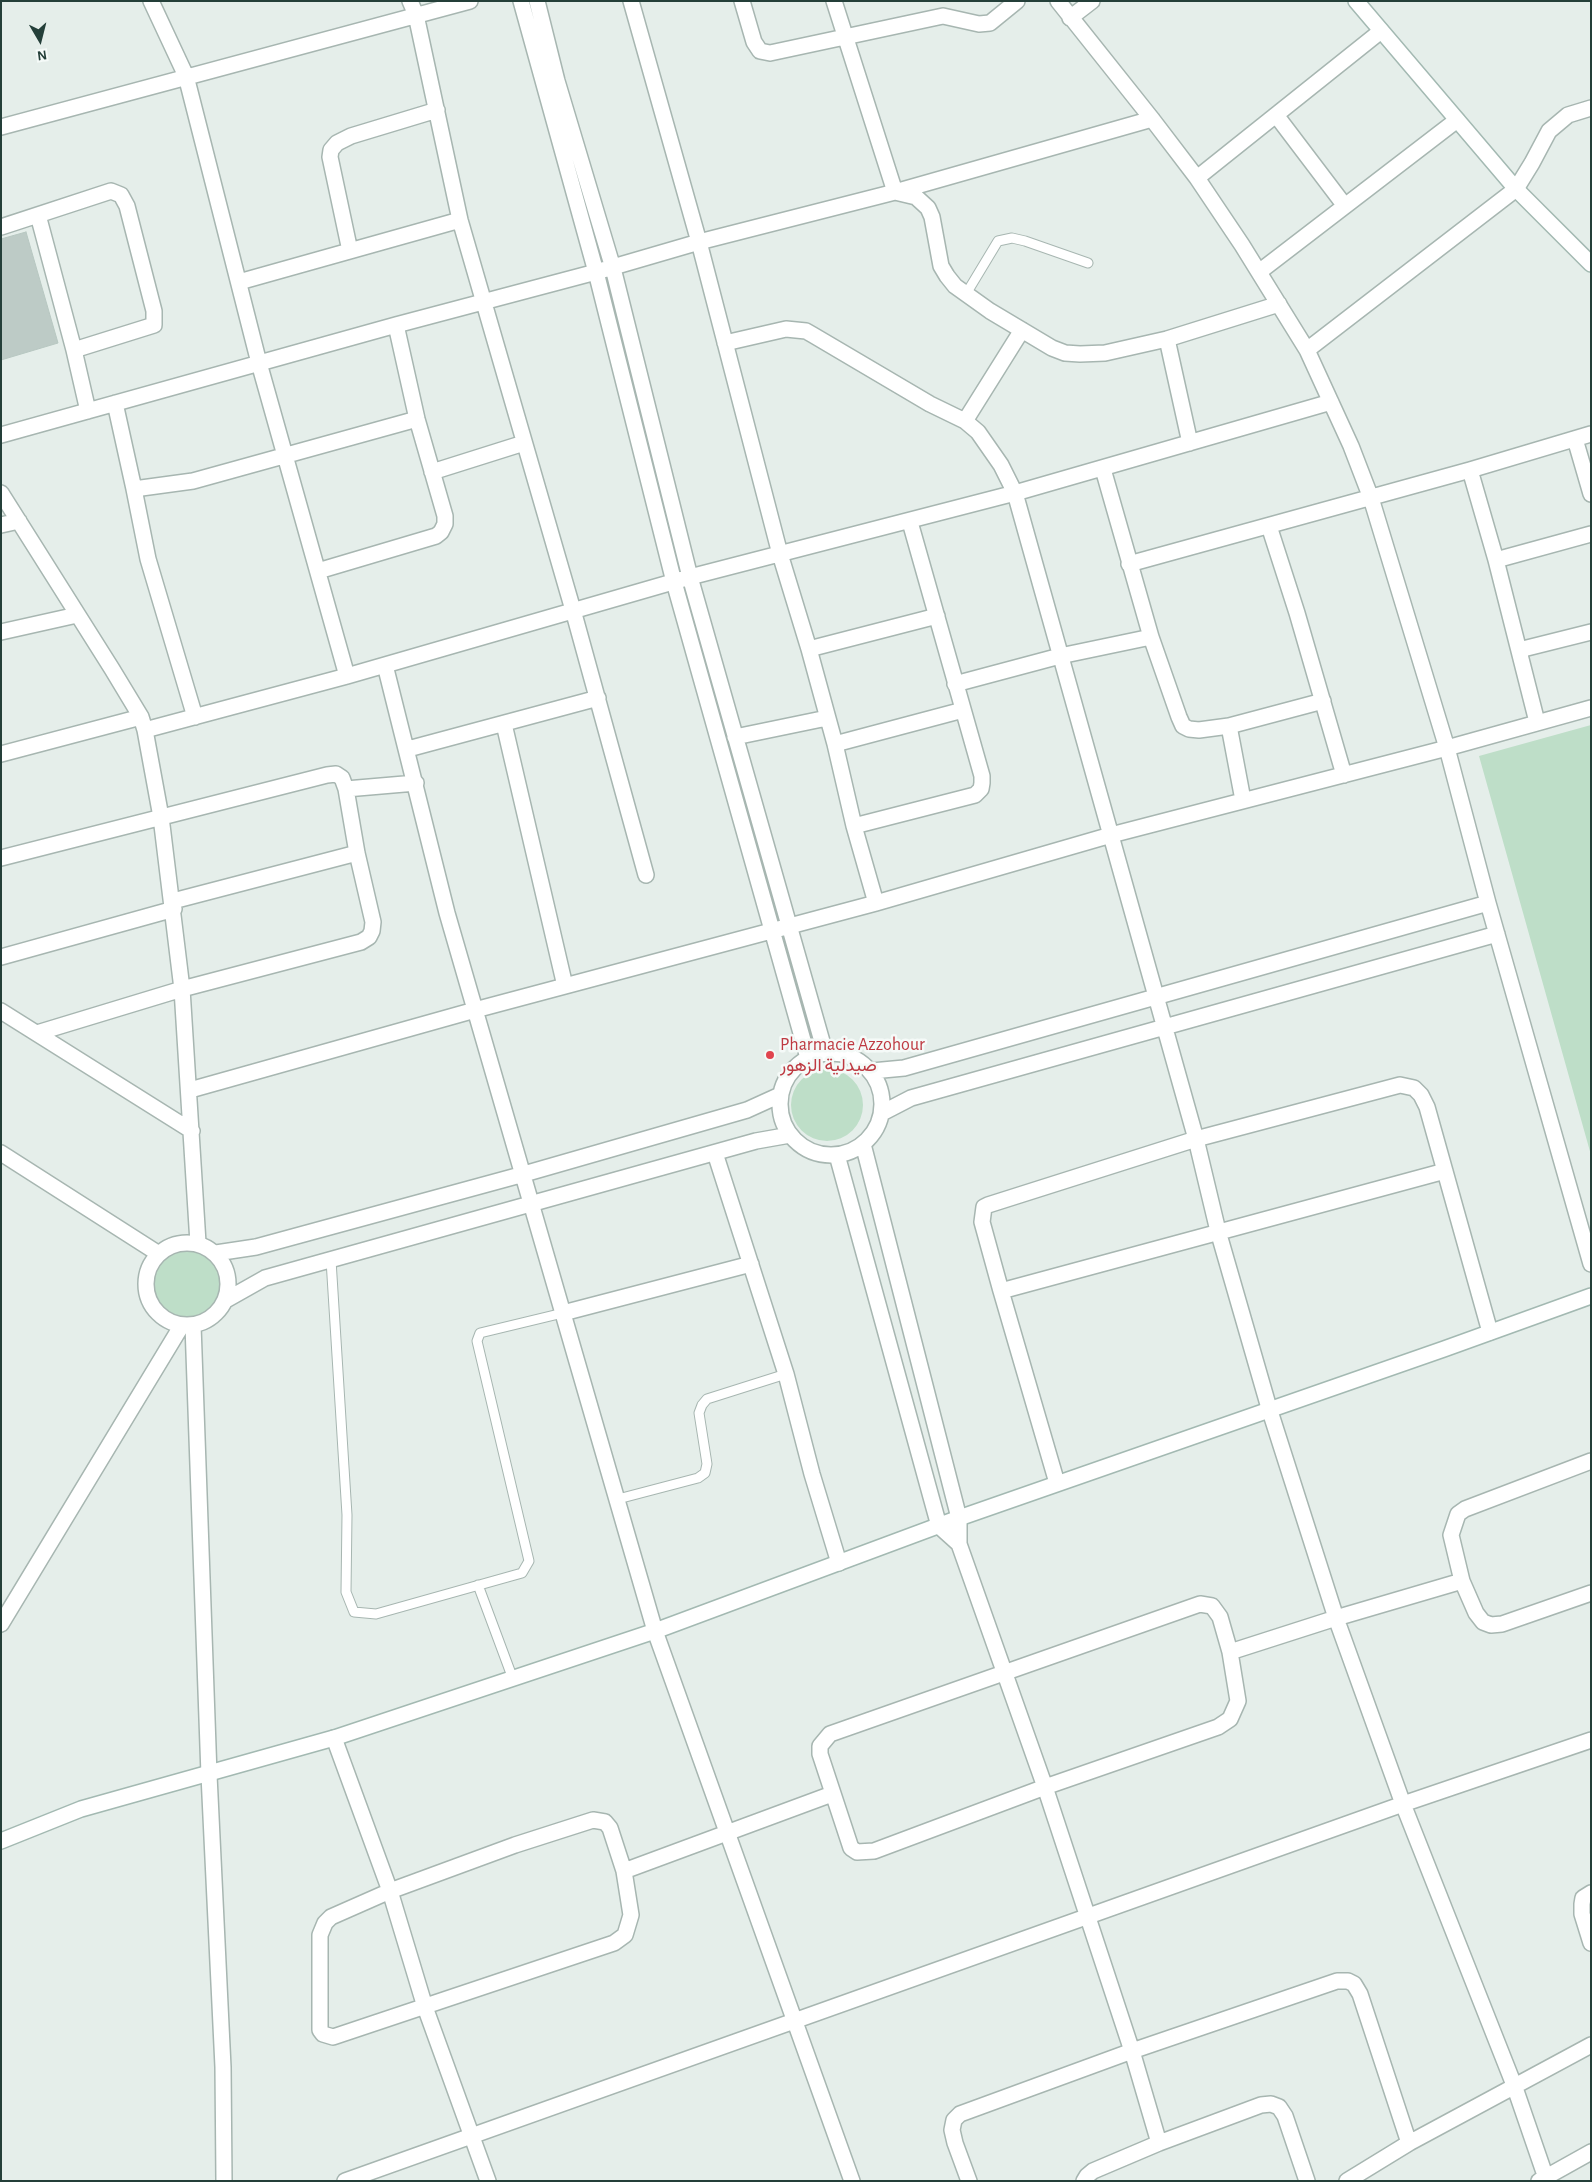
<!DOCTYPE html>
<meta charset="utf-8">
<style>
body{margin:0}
#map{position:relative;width:1592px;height:2182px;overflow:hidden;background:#e5eeea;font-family:"Alegreya Sans",sans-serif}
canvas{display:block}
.frame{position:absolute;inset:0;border:2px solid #243f39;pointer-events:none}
.north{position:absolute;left:15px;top:15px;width:50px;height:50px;-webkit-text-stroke:4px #f5faf8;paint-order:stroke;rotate:172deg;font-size:14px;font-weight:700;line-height:20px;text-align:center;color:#243f39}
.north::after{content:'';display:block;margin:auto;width:18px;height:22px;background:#243f39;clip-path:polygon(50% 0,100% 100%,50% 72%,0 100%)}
</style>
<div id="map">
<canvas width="1592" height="2182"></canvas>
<div class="frame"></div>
<div class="north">N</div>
</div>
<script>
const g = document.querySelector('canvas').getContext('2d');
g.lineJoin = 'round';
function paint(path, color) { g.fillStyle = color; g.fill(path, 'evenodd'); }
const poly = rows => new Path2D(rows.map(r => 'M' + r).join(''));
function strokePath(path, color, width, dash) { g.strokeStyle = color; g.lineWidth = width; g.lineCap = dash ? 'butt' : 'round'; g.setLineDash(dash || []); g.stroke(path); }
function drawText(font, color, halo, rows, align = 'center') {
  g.font = font + ' "Alegreya Sans",Vazirmatn,sans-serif'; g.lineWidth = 5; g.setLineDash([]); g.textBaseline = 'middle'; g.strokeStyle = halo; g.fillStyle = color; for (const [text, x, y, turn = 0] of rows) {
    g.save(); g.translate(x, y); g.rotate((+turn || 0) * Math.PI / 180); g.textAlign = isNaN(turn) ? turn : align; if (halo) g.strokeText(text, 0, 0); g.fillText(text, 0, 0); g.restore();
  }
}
const green = poly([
 [1591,725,1591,1155,1479,756],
 '791 1105a36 36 0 1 1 72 0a36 36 0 1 1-72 0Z',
 '149 1284a37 37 0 1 1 74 0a37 37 0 1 1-74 0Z'
]);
const building = poly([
 [26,232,58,343,1,360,1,239,26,232]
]);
const lane = poly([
 [966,294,998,241,1012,238,1025,241,1088,263],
 [331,1260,347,1515,346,1592,354,1612,376,1614,522,1573,529,1561,477,1341,480,1333,563,1313],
 [618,1499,698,1478,705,1473,707,1464,699,1413,702,1405,707,1399,786,1374],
 [478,1585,513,1679]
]);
const street = poly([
 [151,1,186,76,259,363,347,676],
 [410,1,416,15,460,220,573,610,646,875],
 [521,1,596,272,674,582,808,1058],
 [537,1,557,81,613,268,690,577,825,1052],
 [631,1,699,242,780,554,809,649,835,744,854,826,876,903],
 [742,1,754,42,760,51,770,53,943,16,979,24,990,23,1017,1],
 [834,1,895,192,916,197,928,208,932,217,941,266,947,276,955,286,990,311,1052,348,1065,353,1080,354,1105,353,1167,339,1279,304],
 [1058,1,1152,119,1197,178,1242,245,1307,350,1351,446,1371,498,1447,748,1488,903,1591,1264],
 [1070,18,1092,1],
 [1276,115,1345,206],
 [1,127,470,1],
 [1197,178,1381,31],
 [38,215,74,350],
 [1,227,111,191,121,195,127,206,154,311,154,325,74,350,88,411],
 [350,251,330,157,331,150,337,143,351,136,437,110],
 [1259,272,1457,120],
 [239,282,460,220],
 [1167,339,1190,443],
 [725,343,786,329,806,331,813,335,930,404,965,421,978,432,1001,465,1015,493,1196,1139,1218,1231,1269,1408,1336,1618,1403,1804,1514,2085,1547,2181],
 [1307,350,1516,189,1532,163,1549,131,1568,115,1591,108],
 [115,403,134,489],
 [965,421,1022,330],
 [1,435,396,325,596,272,699,242,895,192,1152,119],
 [1575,439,1591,494],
 [1103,469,1151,637,1179,717,1183,726,1189,729,1199,730,1229,726,1243,800],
 [1470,470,1496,560,1537,722],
 [432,472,524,443],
 [1,493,112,669,141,717,145,730,161,817,182,989,198,1243],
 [1,525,19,521],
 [1269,526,1297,613,1344,775],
 [1496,560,1591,534],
 [1129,564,1470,470,1591,434],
 [318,571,436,536,441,532,445,524,445,516,417,419,396,325],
 [1,632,77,615],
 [809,649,937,616],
 [1519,650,1591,632],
 [385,665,447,913,655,1631,852,2181],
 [955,684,1060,656,1151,637],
 [195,717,148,559,134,489,193,481,417,419],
 [504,724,565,986],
 [1229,726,1323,701],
 [145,730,347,676,690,577,1015,493,1331,402],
 [735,737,827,718],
 [835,744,963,710],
 [408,749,598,698],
 [1,754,141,717],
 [346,789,416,783],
 [854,826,975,795,981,789,982,783,982,776,910,522],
 [1,858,327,775,336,774,342,778,346,789,357,853,373,922,372,931,369,937,361,942,182,989,37,1033],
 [173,901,357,853],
 [1,957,174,909],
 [1,1011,192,1131],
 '780 1104a51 51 0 1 1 102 0a51 51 0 1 1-102 0Z',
 [872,1071,904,1068,1488,903],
 [190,1090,475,1010,876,903,1111,835,1447,748,1591,708],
 [882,1113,911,1098,1497,934],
 [863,1144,959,1518,959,1544,1045,1787,1132,2051,1159,2143],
 [1,1153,159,1254],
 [715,1153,786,1374,812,1474,839,1563],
 [837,1155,939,1526,959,1544],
 '146 1284a41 41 0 1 1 82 0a41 41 0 1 1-82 0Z',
 [216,1253,256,1247,524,1174,747,1110,780,1095],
 [1001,1291,982,1222,984,1207,988,1205,1196,1139,1400,1085,1414,1088,1421,1095,1427,1107,1490,1332],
 [226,1300,265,1278,756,1141,790,1135],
 [563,1313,751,1264],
 [193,1325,209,1775,223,2067,224,2181],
 [1591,1461,1465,1509,1458,1514,1451,1535,1462,1581,1476,1613,1483,1622,1491,1625,1502,1624,1591,1593],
 [1057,1483,1001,1291,1445,1171],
 [1,1624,182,1325],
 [1230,1652,1238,1701,1230,1719,1218,1727,1045,1787,874,1851,857,1852,851,1848,820,1754,820,1746,830,1734,1200,1604,1212,1606,1220,1617,1230,1652,1336,1618,1462,1581],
 [334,1738,390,1891,425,2007,488,2181],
 [593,1820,605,1822,610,1828,624,1871,631,1915,625,1935,614,1943,333,2037,323,2034,320,2030,320,1935,325,1923,331,1917,390,1891,515,1845,593,1820],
 [624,1871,832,1794],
 [1591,1893,1583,1898,1582,1904,1582,1914,1591,1943],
 [345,2181,1403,1804,1591,1740],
 [969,2181,955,2143,952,2130,954,2120,960,2114,1132,2051,1337,1981,1348,1981,1354,1984,1360,1994,1409,2143],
 [1084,2181,1087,2176,1093,2171,1159,2143,1261,2105,1271,2104,1279,2107,1285,2116,1307,2181],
 [1347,2181,1409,2143,1591,2045],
 [1539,2181,1591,2152]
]);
const secondary = poly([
 [1356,1,1516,189,1591,264],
 [1,1841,81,1809,334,1738,655,1631,959,1518,1444,1349,1591,1296]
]);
const markers = [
 [770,1055,5,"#e0444e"]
];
const healthNames = [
 ["Pharmacie Azzohour",780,1045],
 ["صيدلية الزهور",780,1066]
];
paint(green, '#bedec8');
paint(building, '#bdcbc6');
strokePath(building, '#b7c7c1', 1);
strokePath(lane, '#a7b6b1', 11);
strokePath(street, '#a7b6b1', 18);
strokePath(secondary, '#a3b9b2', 18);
strokePath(lane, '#fff', 9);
strokePath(street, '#fff', 15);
strokePath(secondary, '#fff', 15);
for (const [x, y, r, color] of markers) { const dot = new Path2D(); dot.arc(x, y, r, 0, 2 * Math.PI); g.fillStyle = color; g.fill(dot); strokePath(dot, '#f5faf8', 2); }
drawText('18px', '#be3a42', '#f5faf8', healthNames, 'left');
</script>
